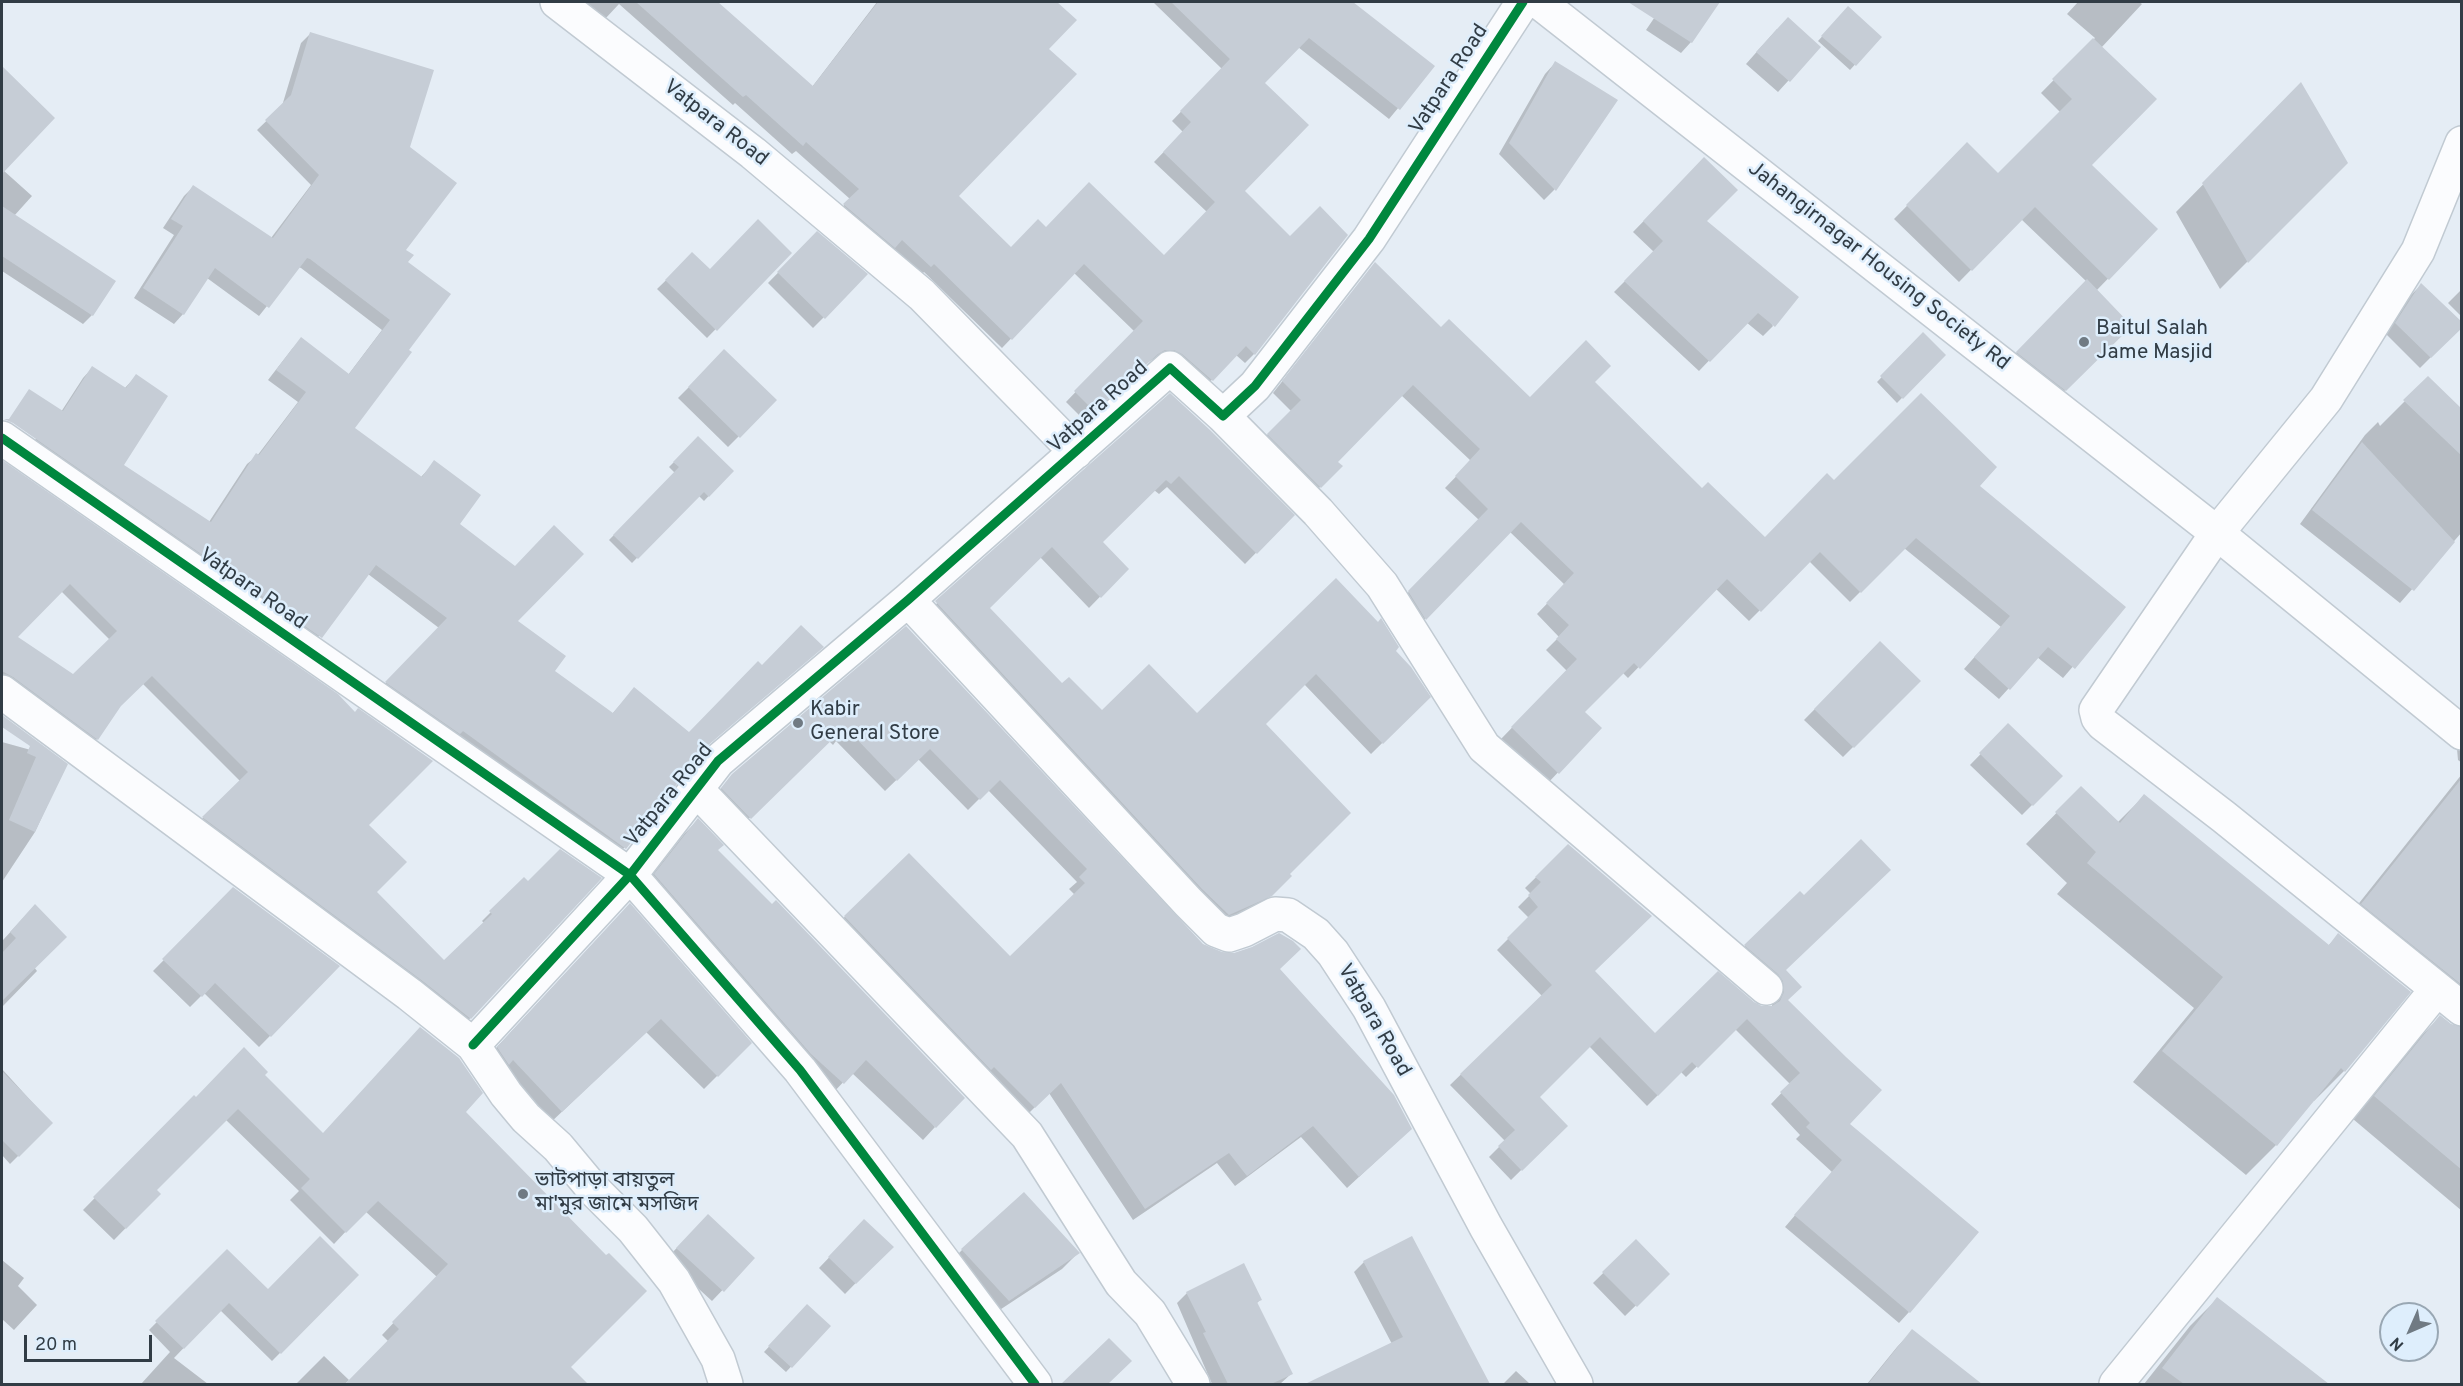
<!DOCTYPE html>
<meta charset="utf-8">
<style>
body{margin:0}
#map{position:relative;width:2463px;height:1386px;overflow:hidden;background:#e5edf5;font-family:Overpass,sans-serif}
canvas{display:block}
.frame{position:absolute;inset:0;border:3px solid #313c45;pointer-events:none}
.north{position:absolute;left:2379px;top:1302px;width:60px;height:60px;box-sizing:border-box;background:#deeefc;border:2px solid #99a7b3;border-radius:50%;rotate:225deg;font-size:16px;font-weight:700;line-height:24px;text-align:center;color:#313c45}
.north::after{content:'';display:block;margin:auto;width:21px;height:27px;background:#707a83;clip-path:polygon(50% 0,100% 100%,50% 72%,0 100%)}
.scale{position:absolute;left:24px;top:1335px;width:128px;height:27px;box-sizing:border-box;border:3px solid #313c45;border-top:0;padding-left:8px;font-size:18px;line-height:21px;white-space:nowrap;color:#313c45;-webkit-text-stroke:4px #deeefc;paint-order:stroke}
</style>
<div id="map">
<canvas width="2463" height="1386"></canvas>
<div class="frame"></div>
<div class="north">N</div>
<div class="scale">20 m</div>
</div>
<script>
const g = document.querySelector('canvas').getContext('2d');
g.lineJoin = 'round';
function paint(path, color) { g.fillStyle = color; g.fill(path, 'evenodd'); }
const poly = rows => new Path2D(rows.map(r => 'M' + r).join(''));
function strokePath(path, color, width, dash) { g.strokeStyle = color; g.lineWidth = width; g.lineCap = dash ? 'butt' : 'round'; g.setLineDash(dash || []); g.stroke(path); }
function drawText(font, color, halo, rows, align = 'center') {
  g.font = font + ' Overpass,"Noto Sans Bengali",sans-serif'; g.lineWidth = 5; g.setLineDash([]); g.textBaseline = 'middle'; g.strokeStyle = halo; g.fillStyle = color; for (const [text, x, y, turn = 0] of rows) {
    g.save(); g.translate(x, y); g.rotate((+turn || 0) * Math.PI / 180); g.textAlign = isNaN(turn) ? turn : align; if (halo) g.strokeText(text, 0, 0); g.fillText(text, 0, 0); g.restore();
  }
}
const shadow = poly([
 [585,2,716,2,812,87,877,2,1055,2,1075,20,1047,49,957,196,1011,249,1046,229,1164,257,1207,212,1154,162,1183,132,1172,121,1222,69,1153,2,1220,2,1222,3,1224,2,1351,2,1433,66,1389,119,1298,47,1263,83,1243,191,1254,354,1245,363,1236,355,1202,390,1164,359,1154,359,1146,363,1083,419,1066,402,1134,331,1074,273,1002,348,924,272,920,276,892,248,884,256,835,215,850,199,796,151,792,154,735,103,733,105,619,4,605,19],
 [1665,2,1718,2,1691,42,1681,53,1646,30],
 [2078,2,2139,2,2142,4,2101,48,2090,165,2156,229,2096,291,2130,326,2042,413,1994,375,2087,282,2021,219,1959,282,1894,219,1967,145,1998,175,2060,112,2041,93,2095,38,2067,14],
 [1848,8,1880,37,1850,70,1818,41],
 [1777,29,1819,47,1778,92,1746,64],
 [310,34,409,148,404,250,407,350,353,428,421,477,435,462,457,524,516,621,553,671,612,714,634,689,701,750,616,858,377,692,439,628,368,574,311,646,29,450,48,419,61,412,83,378,92,368,124,389,136,376,122,465,209,522,247,464,257,456,298,402,268,380,292,349,301,339,348,375,382,330,301,268,298,267,259,316,207,278,183,314,174,324,134,298,174,235,163,228,184,196,193,187,271,238,311,185,257,130,282,106,301,43],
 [1555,63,1616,101,1554,190,1544,200,1499,154,1545,74],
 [16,83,3,170,32,196,14,216,92,315,83,324,2,271,2,98],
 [2301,85,2346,163,2220,289,2176,212],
 [1704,159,1705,221,1773,326,1763,336,1746,322,1699,371,1614,292,1654,252,1633,232],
 [817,233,866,275,813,328,768,283],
 [790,253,707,338,657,289,692,255,709,271],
 [1375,264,1441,329,1530,399,1593,382,1702,490,1765,539,1834,482,1978,486,2124,607,2063,678,2037,657,1999,699,1964,669,2001,627,1904,548,1850,602,1809,561,1749,621,1715,588,1628,678,1622,672,1583,712,1600,728,1547,784,1501,739,1567,671,1546,650,1559,637,1537,614,1565,585,1510,532,1415,629,1398,603,1479,520,1445,488,1471,461,1401,395,1336,462,1341,466,1309,498,1257,445,1291,411,1273,393],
 [2421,285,2462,326,2420,368,2386,334,2411,295],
 [2462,289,2462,317,2448,303],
 [1923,334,1944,355,1897,403,1877,382],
 [724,352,775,400,728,447,678,398],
 [2428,378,2462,411,2462,532,2400,603,2300,524,2365,435,2378,422,2380,426],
 [1170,395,1293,515,1245,564,1167,487,1159,494,1154,490,1101,542,1127,569,1089,608,1040,557,988,607,1062,685,1102,712,1197,715,1336,580,1429,697,1371,754,1304,684,1264,724,1288,874,1290,876,1259,907,1224,923,925,614],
 [698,438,732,471,704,501,698,495,632,563,609,540,675,473,669,467],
 [9,482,367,825,375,892,444,962,484,923,482,921,524,879,528,884,599,878,462,1027,195,826,240,781,142,683,120,705,97,739,89,748,2,684,2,495],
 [61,591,110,640,74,676,16,637],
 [906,628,1202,945,1222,954,1279,969,1399,1140,1347,1188,1301,1137,1235,1186,1217,1163,1133,1220,1049,1093,1023,1119,833,928,909,856,1010,958,1075,895,1069,889,1077,882,988,790,968,810,918,759,885,791,836,741,833,745,829,741,738,829,711,800,733,775],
 [1880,643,1919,681,1843,757,1804,720],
 [2462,714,2462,763,2458,760,2457,749,2445,736],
 [2008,726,2061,776,2022,815,1970,765],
 [2,742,56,757,66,765,35,832,2,882],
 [2462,774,2462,1211,2353,1119,2417,1040,2440,1017,2458,1029,2457,1025,2451,1017,2340,927],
 [2081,788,2117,823,2144,796,2328,946,2338,935,2344,1071,2314,1101,2313,1100,2276,1145,2246,1175,2133,1082,2194,1008,2057,894,2067,883,2026,844],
 [698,820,716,851,935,1127,923,1140,852,1073,830,1096,642,888,685,833],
 [1568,846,1593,971,1655,1035,1753,1004,1762,1008,1772,1007,1773,992,1735,956,1800,893,1784,970,1786,1000,1848,1124,1909,1312,1899,1323,1785,1227,1832,1172,1796,1139,1800,1135,1771,1104,1790,1084,1735,1029,1686,1077,1681,1072,1647,1106,1589,1046,1538,1097,1566,1126,1511,1180,1489,1157,1505,1141,1450,1085,1542,996,1497,950,1529,918,1518,907,1531,894,1525,888],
 [234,889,338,967,259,1047,204,993,190,1007,153,971],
 [27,914,34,967,37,971,2,1007,2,938,3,940],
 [616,919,750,1043,704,1089,646,1032,548,1125,484,1061],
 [2,1069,51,1123,10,1164,2,1155],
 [262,1075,323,1134,464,1112,569,1367,585,1384,365,1384,356,1375,388,1341,382,1335,437,1277,365,1211,334,1244,290,1200,299,1191,225,1119,155,1190,159,1194,114,1240,83,1210,194,1097,196,1099],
 [708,1216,753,1258,712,1301,666,1259],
 [864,1221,891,1247,845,1294,819,1268],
 [1411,1238,1488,1384,1426,1384,1421,1379,1410,1384,1336,1384,1333,1378,1392,1344,1354,1272,1364,1262],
 [1636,1241,1668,1274,1625,1316,1593,1283],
 [962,1250,1078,1253,1062,1269,992,1315,947,1265],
 [227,1251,268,1291,357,1275,272,1361,220,1310,174,1358,208,1384,141,1384,170,1352,149,1330],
 [2,1260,24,1278,18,1286,37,1305,14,1330,2,1319],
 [1187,1293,1260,1300,1256,1304,1291,1374,1280,1384,1212,1384,1177,1303],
 [2217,1299,2321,1381,2318,1384,2144,1384,2190,1326],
 [807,1306,829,1326,786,1372,764,1352],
 [1912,1331,1979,1384,1867,1384,1897,1347],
 [1109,1340,1130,1361,1106,1384,1063,1384],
 [324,1356,349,1380,345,1384,296,1384],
 [1516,1371,1530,1384,1503,1384]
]);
const building = poly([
 [636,2,718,2,813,86,878,2,1057,2,1077,20,1049,49,1077,74,959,196,1011,247,1038,219,1046,227,1089,182,1164,255,1215,202,1163,152,1191,122,1180,111,1230,59,1171,2,1353,2,1435,66,1400,110,1309,38,1265,83,1309,125,1245,191,1290,236,1320,206,1348,235,1255,355,1246,346,1213,381,1182,354,1174,350,1165,350,1158,354,1094,411,1074,391,1143,321,1084,264,1012,340,934,264,931,267,902,240,895,248,843,204,859,189,806,142,803,146,746,95,743,97],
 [1628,2,1720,2,1692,43],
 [1848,6,1882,37,1856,66,1821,36],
 [1788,17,1821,47,1790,82,1756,52],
 [310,32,434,70,410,147,457,183,406,250,414,255,408,262,451,294,409,350,412,352,355,428,422,477,434,460,481,495,460,524,515,566,554,525,584,554,518,621,566,656,555,671,613,713,634,687,689,732,758,661,762,665,801,625,824,647,706,747,626,849,463,731,460,734,385,682,447,618,376,565,322,638,13,423,4,419,9,419,29,389,63,411,92,366,126,388,136,374,168,396,124,465,211,522,256,453,259,455,306,392,276,370,301,337,349,374,390,320,310,259,307,258,269,308,215,268,184,315,143,288,183,226,171,219,193,185,273,238,319,175,265,120,291,95],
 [2093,38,2157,99,2092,165,2158,229,2109,280,2035,207,1972,271,1906,205,1967,142,1998,173,2072,99,2052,79],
 [1555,61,1618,100,1556,191,1509,143],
 [2,66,55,118,2,174],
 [2301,82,2348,163,2248,263,2202,183],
 [1704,157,1738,190,1707,221,1799,297,1775,327,1758,313,1710,362,1624,281,1663,241,1643,221],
 [2,206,116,281,93,316,2,256],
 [758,219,792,253,717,331,665,280,692,252,710,269],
 [817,231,868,274,825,319,777,272],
 [1375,262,1441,327,1449,319,1530,397,1586,340,1611,366,1595,382,1702,488,1708,482,1765,537,1827,473,1834,480,1921,393,1997,467,1980,486,2126,607,2075,669,2048,647,2010,690,1974,657,2010,616,1916,538,1861,593,1820,552,1761,612,1727,579,1640,669,1634,663,1585,712,1602,728,1559,774,1511,727,1577,659,1556,639,1569,625,1546,603,1574,573,1521,522,1426,620,1408,591,1488,509,1455,476,1480,449,1413,385,1338,462,1343,466,1321,488,1267,434,1301,400,1282,381],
 [2087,279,2132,326,2066,391,2016,352],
 [2421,283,2462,322,2462,328,2431,358,2395,323],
 [1923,332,1946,355,1903,399,1880,376],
 [724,349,777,400,740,438,688,387],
 [2428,376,2462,409,2462,456,2403,400],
 [1170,393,1210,430,1295,515,1257,554,1179,476,1171,484,1166,480,1103,542,1129,569,1101,598,1052,547,990,608,1062,683,1069,677,1102,710,1149,664,1197,713,1336,578,1378,622,1381,618,1399,647,1396,651,1411,667,1431,697,1383,744,1316,674,1266,724,1351,813,1290,874,1292,876,1272,896,1229,915,1202,889,935,601],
 [698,436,734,471,709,497,704,492,638,559,613,535,679,467,673,462],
 [2362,442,2455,542,2414,591,2312,510],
 [2,460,338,694,355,712,358,708,433,761,369,825,407,862,377,892,444,960,492,914,489,911,524,877,528,881,560,849,602,878,471,1019,420,979,202,817,248,772,152,676,121,706,98,740,13,677,2,671],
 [70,584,117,631,73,674,18,637],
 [906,626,1203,944,1222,952,1234,953,1252,947,1279,933,1293,941,1301,949,1280,969,1394,1095,1412,1129,1359,1177,1313,1126,1247,1176,1229,1153,1145,1209,1061,1083,1035,1108,994,1067,991,1070,844,916,909,853,1010,956,1085,883,1079,877,1087,869,1000,780,980,800,930,749,897,781,849,731,845,735,841,731,751,819,721,788,732,774],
 [1880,641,1921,681,1854,748,1814,709],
 [2,715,68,764,35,832,9,820,36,757,27,753,30,746,2,727],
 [2008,723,2063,776,2033,806,1979,753],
 [2462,778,2462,985,2361,904],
 [2081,786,2120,823,2144,794,2329,945,2338,933,2411,992,2345,1072,2341,1068,2277,1146,2162,1051,2223,977,2087,863,2096,852,2055,812],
 [698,818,724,845,718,850,772,904,776,900,965,1098,936,1128,866,1060,844,1084,811,1054,654,874],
 [1861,839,1891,870,1786,970,1802,987,1788,1000,1846,1057,1882,1090,1850,1124,1979,1232,1910,1313,1794,1215,1842,1160,1806,1127,1810,1123,1780,1092,1800,1073,1747,1019,1698,1068,1692,1062,1658,1096,1600,1037,1540,1097,1568,1126,1522,1171,1498,1146,1515,1130,1460,1074,1552,985,1507,938,1538,907,1528,895,1541,882,1535,877,1568,844,1652,916,1595,971,1655,1033,1718,971,1754,1002,1762,1006,1772,1006,1780,1001,1784,992,1783,981,1778,974,1744,945,1800,891,1804,895],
 [233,887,340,966,271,1037,215,983,202,997,162,959],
 [630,903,752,1043,718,1077,661,1019,562,1112,513,1060,509,1065,497,1047],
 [35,904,67,937,2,1001,2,953,16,938,10,932],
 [2440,1015,2451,1024,2462,1027,2462,1170,2374,1096],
 [420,1027,459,1058,483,1093,466,1112,606,1255,609,1253,647,1291,571,1367,588,1384,345,1384,399,1329,392,1322,448,1264,378,1201,346,1233,301,1188,310,1179,238,1109,157,1190,161,1194,126,1229,93,1197,194,1095,196,1097,244,1047,268,1072,265,1075,323,1133],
 [2,1071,53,1123,19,1157,2,1140],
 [1024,1192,1080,1253,1009,1301,961,1249],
 [708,1214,755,1258,724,1292,676,1248],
 [864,1219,894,1247,856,1284,828,1257],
 [320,1236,359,1275,281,1354,229,1303,184,1349,155,1321,227,1249,268,1289],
 [1412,1236,1490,1384,1305,1384,1403,1337,1363,1261],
 [1636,1239,1670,1274,1637,1307,1602,1272],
 [1244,1263,1262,1300,1257,1302,1293,1374,1271,1384,1228,1384,1203,1333,1206,1332,1186,1292],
 [2217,1297,2329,1384,2184,1384,2162,1368],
 [807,1304,831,1326,792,1368,768,1346],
 [1912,1329,1982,1384,1868,1384],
 [1109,1338,1132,1361,1108,1384,1061,1384]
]);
const street = poly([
 [557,2,753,153,922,295,1076,452],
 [1539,2,2217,533,2462,733],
 [2462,143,2418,251,2326,399,2217,533,2096,710,2098,718,2103,724,2224,817,2462,1009],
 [1223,416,1318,512,1382,585,1484,747,1766,988],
 [2,438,630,875,800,1070,1035,1384],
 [908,600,1188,902,1216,930,1229,935,1244,930,1275,914,1288,915,1316,934,1333,953,1369,1008,1486,1227,1576,1384],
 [2,692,409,994,473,1045,506,1094,526,1118,558,1147,593,1189,633,1229,674,1281,718,1359,726,1384],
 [696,789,1027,1135,1121,1283,1150,1313,1193,1384],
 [473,1045,630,875,718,761,908,600,1170,368,1223,416,1255,386,1369,239,1523,2],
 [2116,1384,2437,989]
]);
const cycleway = poly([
 [2,438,630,875,800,1070,1035,1384],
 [473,1045,630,875,718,761,908,600,1170,368,1223,416,1255,386,1369,239,1523,2]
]);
const markers = [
 [2084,342,6,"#707a83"],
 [798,723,6,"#707a83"],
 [523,1194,6,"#707a83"]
];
const streetNames = [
 ["Vatpara Road",1450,80,-57],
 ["Vatpara Road",715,124,38],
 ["Jahangirnagar Housing Society Rd",1878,267,38],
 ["Vatpara Road",1099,408,-42],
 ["Vatpara Road",252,590,35],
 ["Vatpara Road",670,796,-51],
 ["Vatpara Road",1373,1021,60]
];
const poiNames = [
 ["Baitul Salah",2096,330],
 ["Jame Masjid",2096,354],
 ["Kabir",810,711],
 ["General Store",810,735],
 ["ভাটপাড়া বায়তুল",535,1182],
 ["মা'মুর জামে মসজিদ",535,1206]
];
paint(shadow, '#0003');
paint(building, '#c6cdd6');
strokePath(street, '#c1cad2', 36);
strokePath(street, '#fbfcfe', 33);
strokePath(cycleway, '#00873e', 9);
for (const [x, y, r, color] of markers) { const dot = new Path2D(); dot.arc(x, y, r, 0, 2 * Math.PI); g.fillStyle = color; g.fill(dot); strokePath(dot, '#deeefc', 2); }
drawText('21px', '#313c45', '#deeefc', streetNames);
drawText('21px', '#313c45', '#deeefc', poiNames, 'left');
</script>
